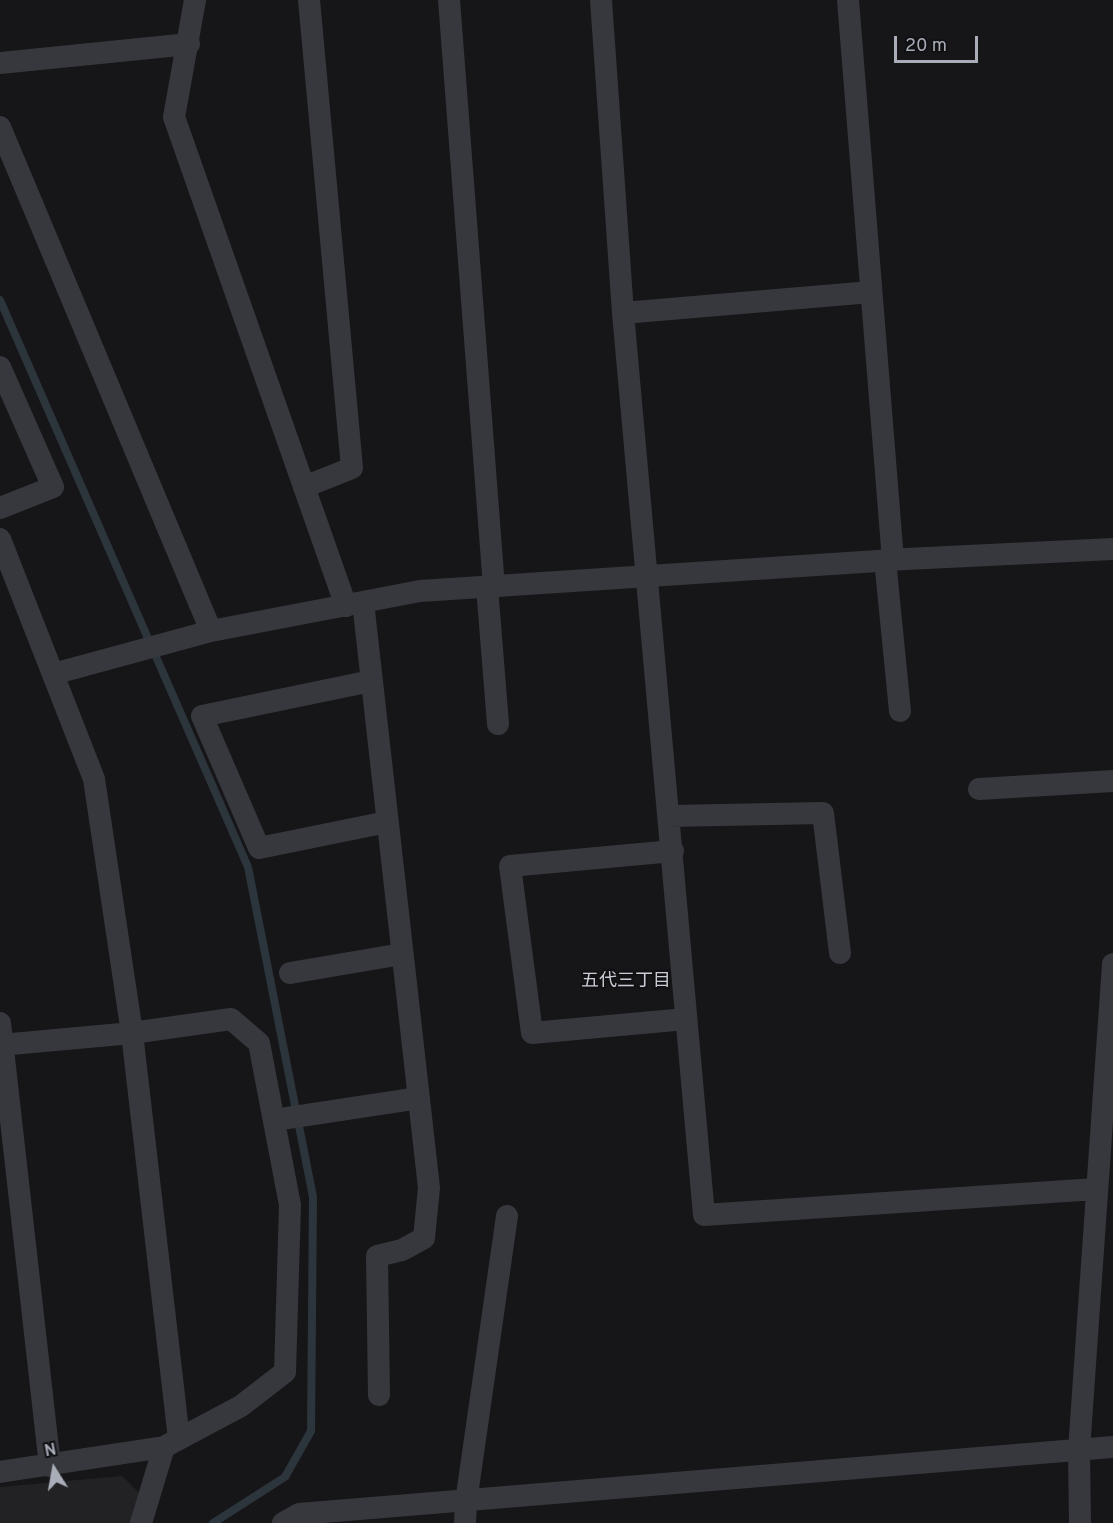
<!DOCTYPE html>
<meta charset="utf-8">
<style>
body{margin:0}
#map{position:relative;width:1113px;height:1523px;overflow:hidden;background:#161618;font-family:Overpass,sans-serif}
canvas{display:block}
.north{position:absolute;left:24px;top:1439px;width:60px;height:60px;-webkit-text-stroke:4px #111113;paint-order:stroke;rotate:349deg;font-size:16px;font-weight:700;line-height:24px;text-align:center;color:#a8adb8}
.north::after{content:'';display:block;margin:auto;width:21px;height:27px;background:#a8adb8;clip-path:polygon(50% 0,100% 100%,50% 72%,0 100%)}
.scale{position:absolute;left:894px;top:36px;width:84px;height:27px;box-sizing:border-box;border:3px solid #a8adb8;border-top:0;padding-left:8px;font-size:18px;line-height:21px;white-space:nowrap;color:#a8adb8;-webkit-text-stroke:4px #111113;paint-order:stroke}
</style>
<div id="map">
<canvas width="1113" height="1523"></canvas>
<div class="north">N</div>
<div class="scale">20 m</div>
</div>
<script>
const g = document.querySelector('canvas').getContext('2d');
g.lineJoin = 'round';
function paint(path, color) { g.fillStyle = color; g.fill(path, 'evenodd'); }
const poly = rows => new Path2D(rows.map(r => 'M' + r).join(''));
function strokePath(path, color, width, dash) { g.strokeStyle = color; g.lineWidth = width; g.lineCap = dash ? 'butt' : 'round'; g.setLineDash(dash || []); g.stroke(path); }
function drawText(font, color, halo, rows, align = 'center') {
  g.font = font + ' Overpass,"Noto Sans JP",sans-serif'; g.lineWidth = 4.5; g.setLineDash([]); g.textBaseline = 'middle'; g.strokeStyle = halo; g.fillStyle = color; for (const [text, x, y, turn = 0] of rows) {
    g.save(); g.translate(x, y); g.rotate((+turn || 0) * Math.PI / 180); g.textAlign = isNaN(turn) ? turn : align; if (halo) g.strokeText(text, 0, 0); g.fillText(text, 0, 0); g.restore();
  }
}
const built = poly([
 [122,1476,139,1493,130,1523,0,1523,0,1487]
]);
const stream = poly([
 [0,300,248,867,313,1197,311,1431,285,1477,213,1523]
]);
const street = poly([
 [195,0,174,117,346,606],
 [449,0,494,587],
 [601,0,623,313,704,1215,1096,1189],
 [0,63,189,44],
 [0,127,211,631,420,591,893,560,848,0],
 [623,313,871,292],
 [0,367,53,487,0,508],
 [304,487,352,468,309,0],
 [0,539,94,779,132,1033,179,1439],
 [487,587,498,724],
 [363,602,429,1188,424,1238,402,1250,377,1256,379,1395],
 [53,674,211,631],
 [371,681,202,716,259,848,387,822],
 [900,711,885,560,1113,549],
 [979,789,1113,781],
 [670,816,823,813,840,953],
 [673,851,510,866,532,1033,686,1019],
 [290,973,402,954],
 [0,1023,50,1466],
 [0,1045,132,1033,231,1019,259,1043,290,1205,285,1372,241,1406,164,1447,0,1472],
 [274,1120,419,1098],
 [141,1523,164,1447],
 [283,1523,299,1514,1113,1447],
 [465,1523,466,1502,507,1216],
 [1080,1523,1079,1450,1113,964]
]);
const neighbourhoodNames = [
 ["五代三丁目",626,982]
];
paint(built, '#222225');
strokePath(stream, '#2c353c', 8);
strokePath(street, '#37383d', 22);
drawText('18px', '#c9ccd4', '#111113', neighbourhoodNames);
</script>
